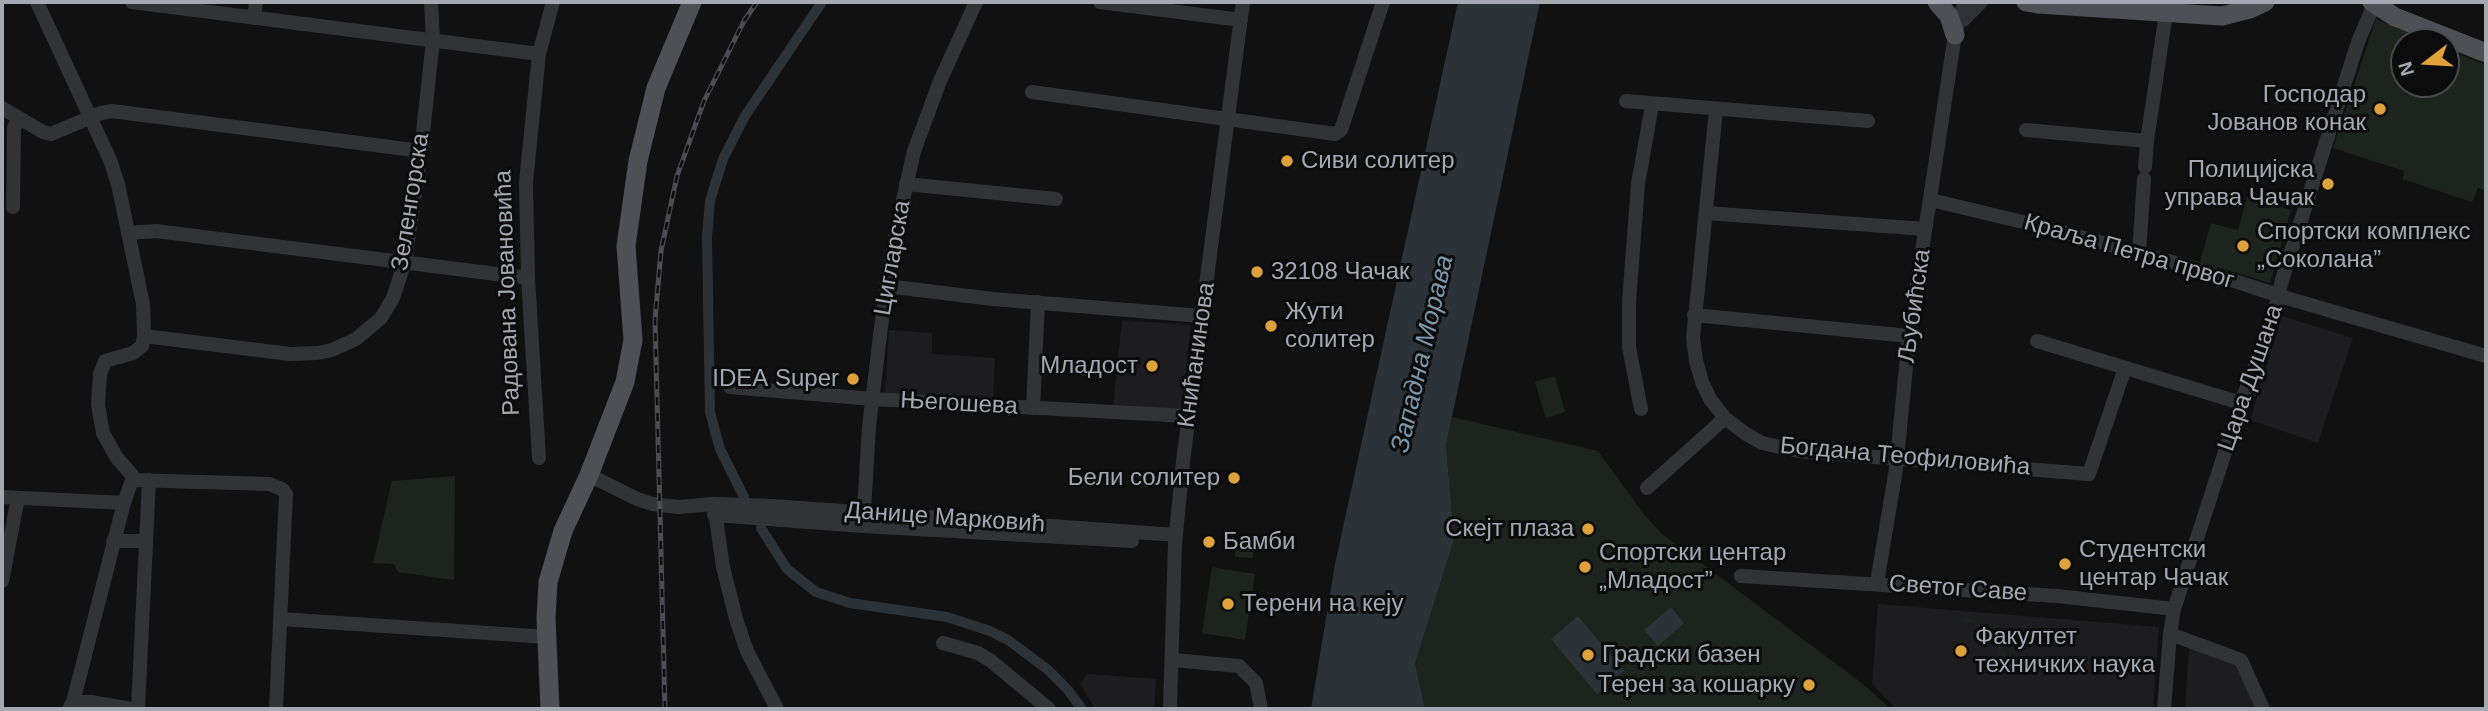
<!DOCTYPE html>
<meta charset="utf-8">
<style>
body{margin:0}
#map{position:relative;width:2488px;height:711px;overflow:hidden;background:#111112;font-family:Helvetica,sans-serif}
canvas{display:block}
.frame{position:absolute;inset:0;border:4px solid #a3a8b1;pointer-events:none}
.north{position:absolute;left:2390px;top:28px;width:70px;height:70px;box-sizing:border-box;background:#0c0c0d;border:2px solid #484a4f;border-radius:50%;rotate:253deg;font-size:19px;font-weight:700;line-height:28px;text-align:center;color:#a3a8b1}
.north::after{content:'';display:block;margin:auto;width:24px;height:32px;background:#dfa13c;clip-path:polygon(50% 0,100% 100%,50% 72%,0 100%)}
</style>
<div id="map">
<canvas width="2488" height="711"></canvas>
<div class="frame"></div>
<div class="north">N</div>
</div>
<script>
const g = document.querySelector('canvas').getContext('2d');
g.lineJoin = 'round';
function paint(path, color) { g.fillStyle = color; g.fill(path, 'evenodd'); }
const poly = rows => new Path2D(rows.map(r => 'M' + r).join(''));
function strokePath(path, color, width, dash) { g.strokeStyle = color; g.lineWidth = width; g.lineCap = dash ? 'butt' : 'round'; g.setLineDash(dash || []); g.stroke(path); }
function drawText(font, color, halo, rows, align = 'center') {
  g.font = font + ' Helvetica,sans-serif'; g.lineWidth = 6; g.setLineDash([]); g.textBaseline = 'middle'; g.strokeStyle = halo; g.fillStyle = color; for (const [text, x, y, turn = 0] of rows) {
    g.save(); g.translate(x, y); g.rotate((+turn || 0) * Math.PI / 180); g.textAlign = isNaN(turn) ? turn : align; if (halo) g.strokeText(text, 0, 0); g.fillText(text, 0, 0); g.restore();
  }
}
const built = poly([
 [2282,316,2353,338,2318,443,2250,420],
 [1122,320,1191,325,1181,409,1113,407],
 [889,330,932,333,932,354,995,358,993,400,885,394],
 [1878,604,2159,627,2153,709,1896,709,1872,684],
 [2189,646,2236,662,2261,709,2185,709],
 [1087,674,1156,679,1154,709,1095,709,1080,684]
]);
const green = poly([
 [2376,19,2430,42,2404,42,2404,84,2446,84,2446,49,2486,65,2486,184,2484,190,2478,188,2472,202,2403,179,2404,171,2333,148],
 [2247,197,2291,210,2270,283,2200,262,2211,223,2238,230],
 [1555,376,1565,412,1546,418,1535,382],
 [1452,417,1598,451,1643,513,1661,533,1859,681,1891,709,1425,709,1415,663,1454,540,1446,445],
 [455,476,454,580,398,572,394,564,373,563,392,481],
 [1237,538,1254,540,1253,558,1235,557],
 [1212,567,1255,574,1245,640,1202,633],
 [1961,617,1974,619,2006,652,2005,657,1994,665,1991,662,1992,657,1997,655,1998,650,1974,622,1966,623]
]);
const water = poly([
 [1458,2,1540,2,1446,445,1454,540,1415,663,1425,709,1311,709,1335,564],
 [1671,607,1684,623,1658,646,1644,630],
 [1578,616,1624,671,1597,694,1551,639]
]);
const canal = poly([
 [744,497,720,449,710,412,707,237,710,201,723,159,745,116,822,2],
 [761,528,787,569,816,592,850,603,947,617,990,631,1008,640,1047,669,1068,690,1082,709]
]);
const minor = poly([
 [37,2,110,160,118,184,143,304,144,336,142,346,133,353,105,361,100,374,98,405,103,433,117,458,132,475,132,480,124,503,73,702],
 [132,2,539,54],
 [1100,2,1241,20],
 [254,18,256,2],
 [1963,20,1981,2],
 [1032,92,1335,134,1341,130,1383,2],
 [1626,101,1868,121],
 [2,108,43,132,51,134,101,113,112,111,421,151],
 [1716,110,1693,338,1696,361,1702,382,1710,399,1725,418,1746,434,1762,443,1799,451,2089,474,2125,368],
 [2026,130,2147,141,2166,13],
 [2145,167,2147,141],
 [906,184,1056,199],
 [1931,200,2044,227,2194,268,2290,299,2486,356],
 [13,207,14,128,18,117],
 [1706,213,1925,229],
 [128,233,156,231,528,278],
 [2139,253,2144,179],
 [886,286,993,299,1201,316],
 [1694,315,1909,336],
 [144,336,290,354,317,353,332,350,356,339,381,318,393,298,405,261,421,151,433,40,431,2],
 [2037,341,2241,403],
 [730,387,873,399,1188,416],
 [1033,408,1038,302],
 [1641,409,1629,347,1629,302,1638,184,1652,105],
 [539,458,528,278,526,182,539,54,553,2],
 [589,475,637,499,653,504,678,507,714,504,723,567,737,622,747,651,777,709],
 [132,480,269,484,282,489,286,494,276,709],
 [1647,488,1725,418],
 [2,497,124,503],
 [714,504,773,506,1176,535],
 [714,515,863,526,1132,541],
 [863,526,869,427,886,286,900,213,914,151,940,81,976,2],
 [113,541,146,541],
 [1741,576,2057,596,2174,609],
 [2,581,18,498],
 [1877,583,1896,469,1909,336,1954,41,1960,14,1966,2],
 [281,619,547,637],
 [2170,634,2241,660,2263,709],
 [943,643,978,653,991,661,1049,709],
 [1173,660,1239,666,1256,683,1261,709],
 [69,709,73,702,91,702,132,709],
 [138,709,149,480],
 [1170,709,1175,544,1183,461,1243,2],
 [2164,709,2170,634,2174,609,2241,403,2273,318,2282,280,2358,42,2375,2]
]);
const major = poly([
 [1937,2,1949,16,1955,35],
 [2026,2,2038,4,2222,16,2250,9,2265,2],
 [2372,2,2395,17,2486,53],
 [550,709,546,618,548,582,563,531,589,475,625,382,633,340,626,246,638,161,656,88,692,2]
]);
const rail = poly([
 [665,709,655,320,661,251,677,176,704,101,744,21,757,2]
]);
const markers = [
 [2380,109,7,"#dfa13c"],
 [1287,161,7,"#dfa13c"],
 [2328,184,7,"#dfa13c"],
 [2243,246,7,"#dfa13c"],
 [1257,272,7,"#dfa13c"],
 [1271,326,7,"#dfa13c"],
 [1152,366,7,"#dfa13c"],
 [853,379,7,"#dfa13c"],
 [1234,478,7,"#dfa13c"],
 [1588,529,7,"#dfa13c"],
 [1209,542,7,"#dfa13c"],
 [2065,564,7,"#dfa13c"],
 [1585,567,7,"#dfa13c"],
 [1228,604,7,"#dfa13c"],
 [1961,651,7,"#dfa13c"],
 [1588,655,7,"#dfa13c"],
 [1809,685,7,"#dfa13c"]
];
const poiNames = [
 ["Господар",2366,95,"right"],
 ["Јованов конак",2366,123,"right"],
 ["Сиви солитер",1301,161],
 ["Полицијска",2314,170,"right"],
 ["управа Чачак",2314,198,"right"],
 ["Спортски комплекс",2257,232],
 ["„Соколана”",2257,260],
 ["32108 Чачак",1271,272],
 ["Жути",1285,312],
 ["солитер",1285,340],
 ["Младост",1138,366,"right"],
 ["IDEA Super",839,379,"right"],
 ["Бели солитер",1220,478,"right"],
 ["Скејт плаза",1574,529,"right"],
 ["Бамби",1223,542],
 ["Студентски",2079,550],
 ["центар Чачак",2079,578],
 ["Спортски центар",1599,553],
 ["„Младост”",1599,581],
 ["Терени на кеју",1242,604],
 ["Факултет",1975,637],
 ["техничких наука",1975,665],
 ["Градски базен",1602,655],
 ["Терен за кошарку",1795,685,"right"]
];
const streetNames = [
 ["Зеленгорска",411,202,-81],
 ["Краља Петра првог",2129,252,16],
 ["Цигларска",893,258,-80],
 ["Радована Јовановића",508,293,-92],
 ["Љубићска",1915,306,-82],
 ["Книћанинова",1197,355,-82],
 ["Цара Душана",2251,378,-71],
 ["Његошева",959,404,3],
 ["Богдана Теофиловића",1905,457,5],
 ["Данице Марковић",945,518,4],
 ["Светог Саве",1958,589,4]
];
const waterNames = [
 ["Западна Морава",1423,354,-77]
];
paint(built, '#1d1d1f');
paint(green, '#1d241e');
paint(water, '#2b3339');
strokePath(canal, '#2b3339', 10);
strokePath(minor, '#323336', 14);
strokePath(major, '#4e5055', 19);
strokePath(rail, '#4b4d51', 5);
strokePath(rail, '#0c0c0d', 2.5, [8]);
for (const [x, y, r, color] of markers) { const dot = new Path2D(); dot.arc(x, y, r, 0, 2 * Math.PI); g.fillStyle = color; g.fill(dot); strokePath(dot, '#0c0c0d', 2.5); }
drawText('24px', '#a3a8b1', '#0c0c0d', poiNames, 'left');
drawText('24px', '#a3a8b1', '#0c0c0d', streetNames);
drawText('italic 26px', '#7d97aa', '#0c0c0d', waterNames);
</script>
